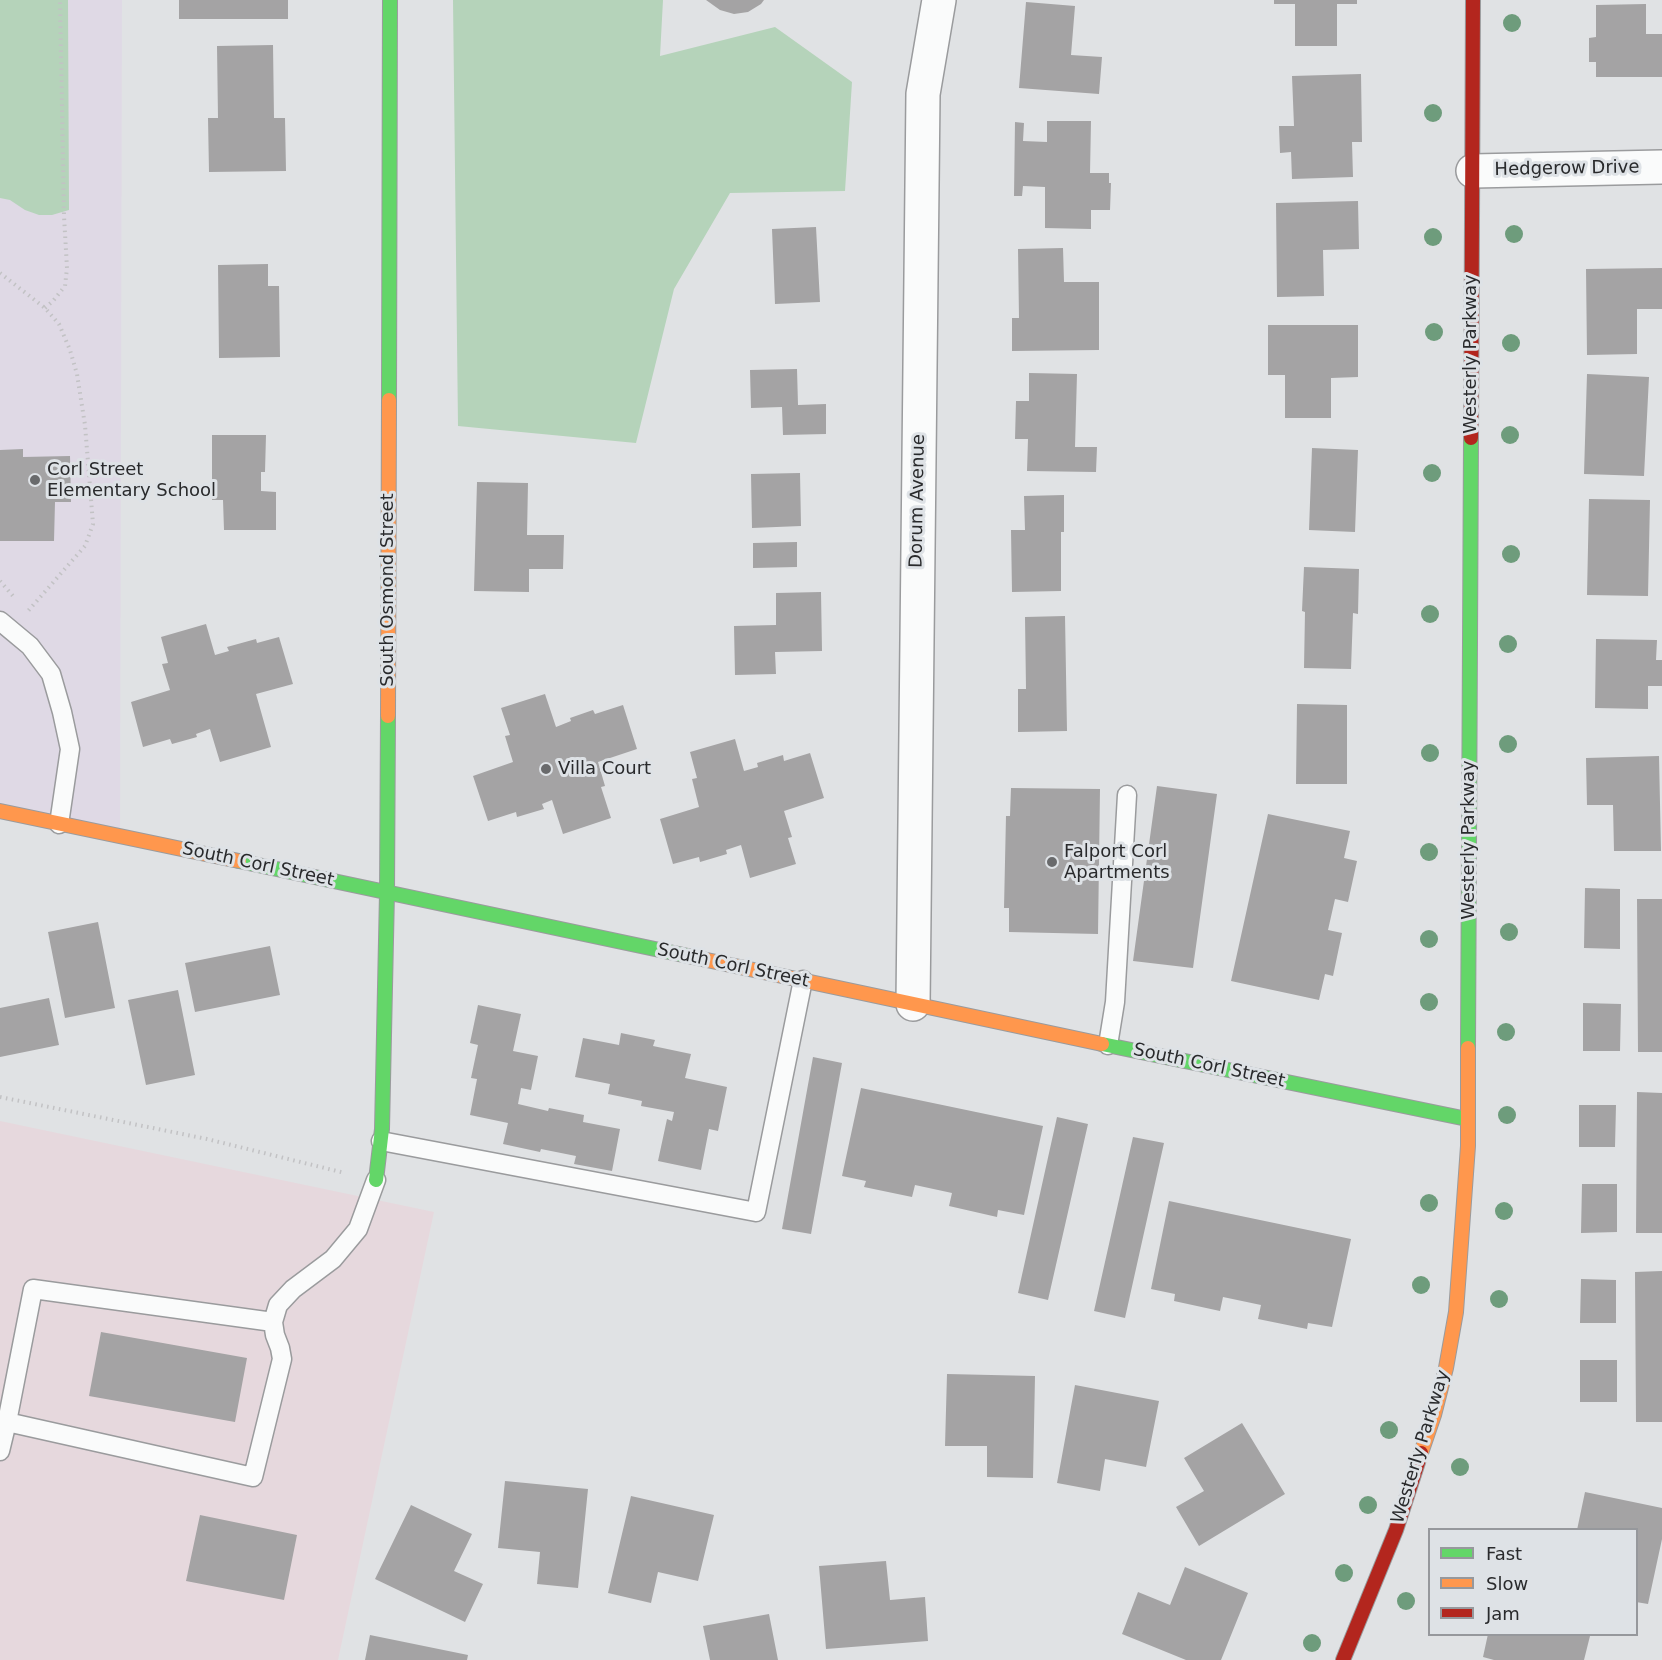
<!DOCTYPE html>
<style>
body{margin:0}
#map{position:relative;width:1662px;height:1660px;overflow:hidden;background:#e0e2e4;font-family:"DejaVu Sans",sans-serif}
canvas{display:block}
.legend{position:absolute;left:1428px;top:1528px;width:210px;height:108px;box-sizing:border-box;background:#dee2e6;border:2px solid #96989c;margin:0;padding:8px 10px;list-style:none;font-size:18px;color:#292a2c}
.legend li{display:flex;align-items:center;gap:12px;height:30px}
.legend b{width:30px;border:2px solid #96989c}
</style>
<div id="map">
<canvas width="1662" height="1660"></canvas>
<ul class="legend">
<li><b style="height:8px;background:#63d668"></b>Fast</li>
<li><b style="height:8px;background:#ff974d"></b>Slow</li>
<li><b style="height:8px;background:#b3261e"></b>Jam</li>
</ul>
</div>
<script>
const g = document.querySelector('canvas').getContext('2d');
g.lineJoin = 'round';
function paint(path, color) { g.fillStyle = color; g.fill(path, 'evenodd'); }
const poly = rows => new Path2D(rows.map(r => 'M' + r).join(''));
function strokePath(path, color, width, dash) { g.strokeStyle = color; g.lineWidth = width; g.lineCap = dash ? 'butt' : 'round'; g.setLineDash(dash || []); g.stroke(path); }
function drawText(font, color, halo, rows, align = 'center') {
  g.font = font + ' "DejaVu Sans",sans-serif'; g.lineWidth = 6; g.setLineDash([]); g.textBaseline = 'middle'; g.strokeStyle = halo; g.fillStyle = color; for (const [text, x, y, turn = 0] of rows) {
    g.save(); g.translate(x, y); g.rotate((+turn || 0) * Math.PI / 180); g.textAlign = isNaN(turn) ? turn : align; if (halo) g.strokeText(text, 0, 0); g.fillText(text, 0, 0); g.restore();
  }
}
const industrial = poly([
 [0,1121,434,1212,338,1660,0,1660]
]);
const education = poly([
 [0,0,122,0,120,836,0,811]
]);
const green = poly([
 [0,0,68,0,69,210,52,215,39,215,25,210,10,200,0,198],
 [453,0,663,0,660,56,775,27,852,82,845,191,730,193,674,289,636,443,458,426]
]);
const building = poly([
 [179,0,288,0,288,19,179,19],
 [706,0,764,0,761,4,748,12,734,14,720,10],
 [1274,0,1357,0,1357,4,1337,4,1337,46,1295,46,1295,4,1274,4],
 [1026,2,1075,6,1071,55,1102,57,1099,94,1019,88],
 [1646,4,1646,34,1662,34,1662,77,1596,77,1596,62,1589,62,1589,38,1596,37,1596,5],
 [273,45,274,118,285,118,286,171,209,172,208,118,218,118,217,46],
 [1361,74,1362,142,1352,142,1353,177,1292,179,1291,152,1280,153,1279,126,1294,126,1292,76],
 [1047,121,1091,121,1090,173,1109,173,1109,183,1111,183,1110,210,1091,210,1091,229,1045,228,1045,187,1023,186,1022,196,1014,196,1015,122,1024,123,1023,141,1047,142],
 [1358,201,1359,249,1323,250,1324,296,1277,297,1276,203],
 [816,227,820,302,775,304,772,229],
 [1063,248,1064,282,1099,282,1099,350,1012,351,1012,318,1019,318,1018,249],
 [268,264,268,286,279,286,280,357,219,358,218,265],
 [1662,268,1662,309,1637,309,1637,354,1587,355,1586,269],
 [1268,325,1358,325,1358,377,1331,378,1331,418,1285,418,1285,375,1268,375],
 [797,369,798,405,826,404,826,434,783,435,782,407,751,408,750,370],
 [1029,373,1077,374,1075,447,1097,447,1096,472,1027,471,1028,439,1015,439,1016,401,1029,401],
 [1587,374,1649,377,1644,476,1584,474],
 [212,435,266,435,265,472,261,472,261,491,276,492,276,530,224,530,223,500,212,500],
 [1312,448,1358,450,1355,532,1309,530],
 [23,449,23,457,70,456,71,502,55,502,54,541,0,541,0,450],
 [800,473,801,526,752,528,751,474],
 [477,482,528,483,527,535,564,535,563,569,529,569,529,592,474,591],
 [1064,495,1064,532,1061,532,1061,591,1012,592,1011,530,1025,530,1024,496],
 [1589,499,1650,500,1648,596,1587,595],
 [797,542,797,567,753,568,753,543],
 [1304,567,1359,569,1358,614,1353,613,1351,669,1304,668,1305,612,1302,611],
 [821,592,822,651,775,652,776,674,735,675,734,626,776,625,776,593],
 [1065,616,1067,731,1018,732,1018,689,1026,689,1025,617],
 [206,624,215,655,229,651,227,647,256,639,257,643,279,637,293,684,256,694,271,747,220,762,210,729,196,734,197,737,172,744,170,739,143,747,131,702,170,690,162,664,168,663,161,637],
 [1596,639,1657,640,1656,660,1662,660,1662,686,1648,686,1648,709,1595,708],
 [545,694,556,727,571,721,570,718,593,710,595,714,623,705,637,749,598,762,605,786,601,787,611,818,563,834,552,800,542,804,544,809,517,817,516,812,488,821,473,776,513,762,505,736,510,735,501,708],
 [1297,704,1347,705,1347,784,1296,784],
 [735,739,744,771,758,767,757,763,783,755,784,761,810,753,824,798,784,811,792,837,788,838,796,864,750,878,741,845,726,850,727,854,700,862,699,857,673,864,660,819,699,807,692,779,697,778,690,752],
 [1659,756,1661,851,1614,851,1613,805,1587,805,1586,758],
 [1157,786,1217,794,1193,968,1133,961],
 [1011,788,1100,789,1098,934,1009,932,1009,908,1004,908,1006,816,1010,816],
 [1268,814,1350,831,1344,858,1357,861,1348,902,1335,899,1328,930,1342,933,1333,976,1325,974,1319,1000,1231,981],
 [1585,888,1620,889,1620,949,1584,948],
 [1637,899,1662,899,1662,1052,1638,1052],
 [98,922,115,1008,65,1018,48,932],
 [270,946,280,995,195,1012,185,963],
 [178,990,195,1075,146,1085,128,1000],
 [49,998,59,1045,0,1057,0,1008],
 [1583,1003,1621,1004,1620,1051,1583,1051],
 [478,1005,521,1014,513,1051,538,1056,531,1090,521,1088,518,1104,548,1111,549,1108,584,1115,583,1122,620,1129,612,1171,574,1164,576,1156,541,1149,540,1152,503,1144,508,1123,470,1115,477,1079,471,1078,478,1045,470,1043],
 [621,1033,655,1040,653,1046,691,1054,685,1078,727,1087,718,1131,709,1129,701,1170,658,1161,667,1119,672,1121,674,1112,641,1106,642,1101,608,1094,610,1084,575,1077,583,1038,619,1045],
 [813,1057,842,1063,811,1234,782,1229],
 [861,1088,1043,1126,1024,1215,998,1210,997,1217,949,1206,952,1193,915,1185,912,1197,864,1187,866,1181,842,1176],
 [1637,1092,1662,1093,1662,1233,1636,1233],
 [1579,1105,1616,1105,1615,1147,1579,1147],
 [1057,1117,1088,1124,1048,1300,1018,1293],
 [1133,1137,1164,1143,1125,1318,1094,1311],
 [1582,1184,1617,1184,1617,1232,1581,1233],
 [1169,1201,1351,1239,1332,1327,1308,1323,1307,1329,1258,1319,1261,1305,1223,1297,1220,1311,1174,1301,1175,1294,1151,1289],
 [1662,1271,1662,1422,1636,1422,1635,1272],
 [1581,1279,1616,1280,1616,1323,1580,1323],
 [101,1332,247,1358,235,1422,89,1396],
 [1580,1360,1617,1360,1617,1402,1580,1402],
 [947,1374,1035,1376,1033,1478,987,1477,987,1446,945,1446],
 [1075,1385,1159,1401,1146,1467,1105,1459,1100,1491,1057,1483],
 [1242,1423,1285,1494,1199,1546,1176,1507,1204,1491,1184,1458],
 [505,1481,588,1489,578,1588,537,1584,540,1552,498,1548],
 [1585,1492,1662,1508,1662,1539,1648,1604,1636,1602,1636,1530,1577,1530],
 [631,1496,714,1515,698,1581,658,1572,651,1603,608,1593],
 [411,1505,472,1534,454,1571,483,1584,465,1622,375,1579],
 [200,1515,297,1535,284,1600,186,1581],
 [886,1561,890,1600,925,1597,928,1641,826,1649,819,1566],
 [1185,1567,1248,1593,1221,1660,1186,1660,1122,1634,1138,1592,1170,1605],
 [769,1614,778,1660,710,1660,703,1626],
 [1488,1634,1585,1634,1590,1636,1584,1660,1494,1660,1483,1657],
 [370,1635,468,1655,467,1660,365,1660]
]);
const path = poly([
 [0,273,45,308,59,324,70,350,77,374,85,425,93,524,85,546,28,611],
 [45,308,53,301,65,286,67,268,64,216,60,0],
 [0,581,13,596],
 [0,1097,207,1139,345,1173]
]);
const lane = poly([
 [0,621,30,646,51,674,62,712,70,749,59,824],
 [1108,1045,1115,1002,1127,795],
 [381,1141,756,1212,803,980],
 [273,1322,33,1289,7,1422,253,1477,282,1359,280,1348,275,1335,273,1322,278,1305,293,1289,333,1259,358,1229,376,1180],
 [0,1451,7,1422]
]);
const street = poly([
 [1473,171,1662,167],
 [913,1004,923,94,939,0]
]);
const fast = poly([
 [389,400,390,0],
 [239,861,688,956],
 [1102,1044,1467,1119],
 [1468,1048,1471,438],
 [376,1180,382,1129,387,893,388,716]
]);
const slow = poly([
 [388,716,389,400],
 [0,811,239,861],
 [688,956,1102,1044],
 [1421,1453,1434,1415,1446,1368,1456,1312,1468,1146,1468,1048]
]);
const jam = poly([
 [1471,438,1473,0],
 [1343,1660,1396,1530,1421,1453]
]);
const trees = [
 [1512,23],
 [1433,113],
 [1514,234],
 [1433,237],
 [1434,332],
 [1511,343],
 [1510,435],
 [1432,473],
 [1511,554],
 [1430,614],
 [1508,644],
 [1508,744],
 [1430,753],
 [1429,852],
 [1509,932],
 [1429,939],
 [1429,1002],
 [1506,1032],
 [1507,1115],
 [1429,1203],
 [1504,1211],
 [1421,1285],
 [1499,1299],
 [1389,1430],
 [1460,1467],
 [1368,1505],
 [1344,1573],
 [1406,1601],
 [1312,1643]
];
const markers = [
 [35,480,6,"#696a6c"],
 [546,769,6,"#696a6c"],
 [1052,862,6,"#696a6c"]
];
const streetNames = [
 ["Hedgerow Drive",1567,169,-1],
 ["Westerly Parkway",1471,354,-90],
 ["Dorum Avenue",918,501,-89],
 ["South Osmond Street",388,590,-90],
 ["Westerly Parkway",1469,840,-90],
 ["South Corl Street",258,865,12],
 ["South Corl Street",733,966,12],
 ["South Corl Street",1209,1066,12],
 ["Westerly Parkway",1421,1447,-73]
];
const poiNames = [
 ["Corl Street",47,470],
 ["Elementary School",47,491],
 ["Villa Court",558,769],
 ["Falport Corl",1064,852],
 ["Apartments",1064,873]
];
paint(industrial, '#e6d8dd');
paint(education, '#dfd9e5');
paint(green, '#b5d3ba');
paint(building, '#a4a3a4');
strokePath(lane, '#9a9b9d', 21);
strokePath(street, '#9a9b9d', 36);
strokePath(fast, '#9a9b9d', 16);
strokePath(slow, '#9a9b9d', 16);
strokePath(jam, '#9a9b9d', 16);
strokePath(path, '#c2c2c4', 4, [1.5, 4.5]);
strokePath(lane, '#fafbfb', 18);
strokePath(street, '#fafbfb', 33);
strokePath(fast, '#63d668', 14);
strokePath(slow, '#ff974d', 14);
strokePath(jam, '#b3261e', 14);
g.fillStyle = '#6e9c7c';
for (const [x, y] of trees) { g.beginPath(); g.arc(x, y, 9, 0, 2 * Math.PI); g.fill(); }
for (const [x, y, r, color] of markers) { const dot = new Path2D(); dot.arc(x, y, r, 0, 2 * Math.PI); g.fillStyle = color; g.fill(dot); strokePath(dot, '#dee2e6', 2); }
drawText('18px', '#292a2c', '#dee2e6', streetNames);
drawText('18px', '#292a2c', '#dee2e6', poiNames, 'left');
</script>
